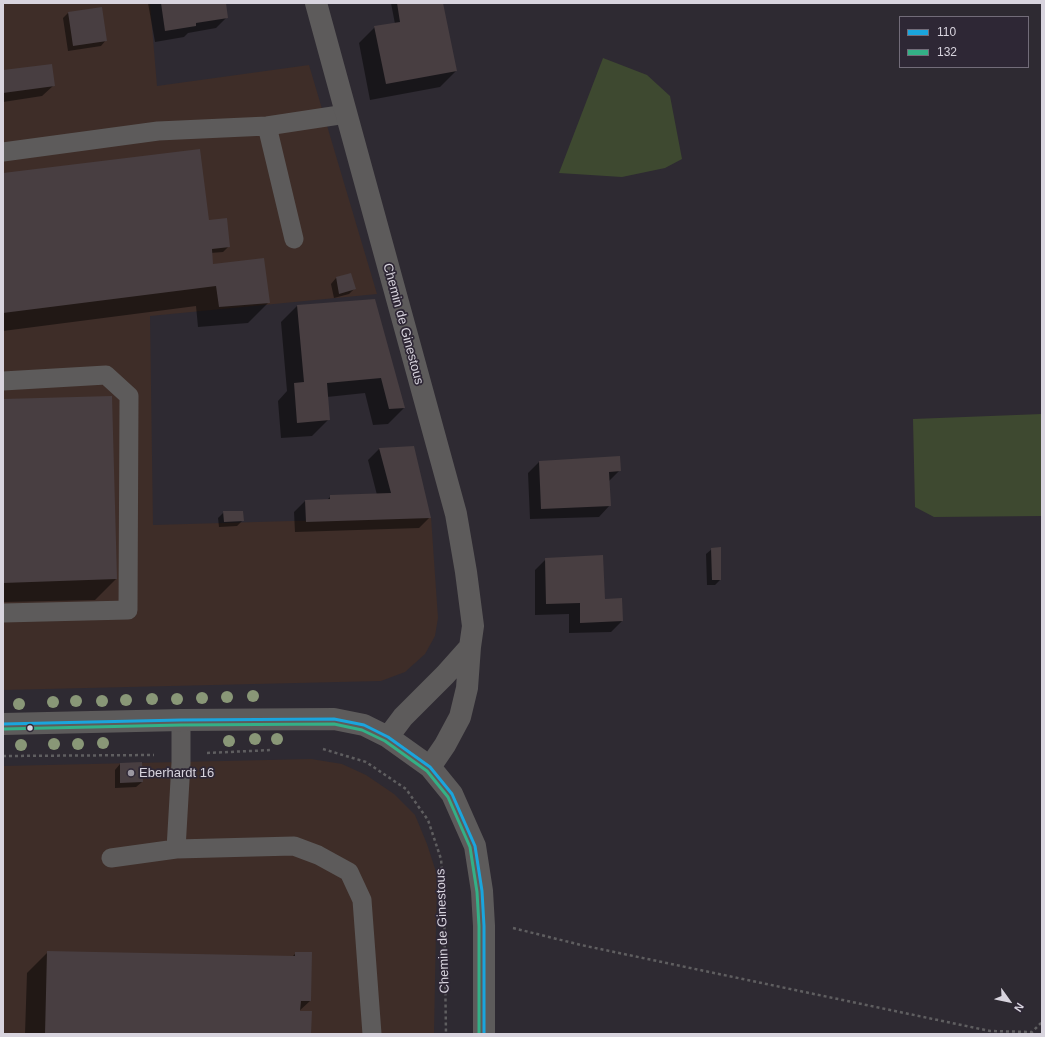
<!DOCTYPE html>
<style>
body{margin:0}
#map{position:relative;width:1045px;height:1037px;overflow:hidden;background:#2e2a32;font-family:Arial,sans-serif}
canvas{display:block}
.frame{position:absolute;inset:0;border:4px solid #d8d4de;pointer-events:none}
.legend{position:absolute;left:899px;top:16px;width:130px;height:52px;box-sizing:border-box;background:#2e2735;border:1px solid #726c79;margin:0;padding:5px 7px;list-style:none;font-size:12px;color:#d8d4de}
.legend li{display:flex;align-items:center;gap:8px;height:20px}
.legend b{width:20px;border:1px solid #726c79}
.north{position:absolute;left:989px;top:981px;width:40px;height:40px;-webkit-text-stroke:3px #2e2735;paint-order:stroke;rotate:123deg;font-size:11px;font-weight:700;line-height:16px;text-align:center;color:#d8d4de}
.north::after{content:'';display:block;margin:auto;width:14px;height:18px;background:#d8d4de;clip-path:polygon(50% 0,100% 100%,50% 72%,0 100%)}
</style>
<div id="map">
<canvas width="1045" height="1037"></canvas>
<div class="frame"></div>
<ul class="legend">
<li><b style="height:5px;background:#1aa5dd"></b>110</li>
<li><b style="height:5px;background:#33b086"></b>132</li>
</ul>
<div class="north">N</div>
</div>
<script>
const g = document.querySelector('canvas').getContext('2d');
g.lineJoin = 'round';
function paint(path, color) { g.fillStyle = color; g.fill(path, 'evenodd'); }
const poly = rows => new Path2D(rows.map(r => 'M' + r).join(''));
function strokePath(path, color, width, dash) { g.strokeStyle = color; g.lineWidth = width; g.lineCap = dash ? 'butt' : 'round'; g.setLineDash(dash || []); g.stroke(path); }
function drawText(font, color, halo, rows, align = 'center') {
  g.font = font + ' Arial,sans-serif'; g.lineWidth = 3.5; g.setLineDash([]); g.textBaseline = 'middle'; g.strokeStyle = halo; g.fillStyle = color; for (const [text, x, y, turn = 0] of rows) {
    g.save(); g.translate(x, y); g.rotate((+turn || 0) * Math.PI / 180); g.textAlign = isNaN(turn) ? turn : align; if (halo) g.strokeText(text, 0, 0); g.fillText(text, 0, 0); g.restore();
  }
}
const industrial = poly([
 [3,3,150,3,157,86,309,65,377,294,150,316,153,525,431,517,438,618,435,636,425,654,405,672,381,681,3,690],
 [311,759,342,764,366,775,394,794,415,815,427,844,437,875,434,1034,3,1034,3,766]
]);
const green = poly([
 [603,58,647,75,670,96,682,159,665,168,622,177,559,173],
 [1042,414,1042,516,934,517,915,507,913,419]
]);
const shadow = poly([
 [148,3,225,3,227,17,216,28,188,33,184,37,155,42],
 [391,3,442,3,456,71,440,87,370,100,359,43,375,27,395,24],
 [68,13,106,40,101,46,68,51,63,18],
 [3,71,54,85,42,96,3,102],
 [3,174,207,223,229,246,223,252,210,253,212,266,269,302,248,323,198,327,196,306,3,331],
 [350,274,355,288,349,294,334,298,331,284,336,278],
 [374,300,404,408,388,424,373,425,365,393,327,397,329,419,312,436,281,438,278,401,287,391,281,322,297,306],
 [3,400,116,579,95,600,3,602],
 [413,447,430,517,419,528,295,532,294,512,305,501,327,500,331,496,377,495,368,460,379,449],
 [539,462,620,470,609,481,610,505,599,517,530,519,528,473],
 [224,512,243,520,237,526,219,527,218,518],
 [712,549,720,580,715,585,707,585,706,554],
 [546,559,604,600,622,621,611,632,569,633,569,614,535,615,535,570],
 [120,764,142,782,136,787,115,788,115,770],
 [48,952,292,957,296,953,310,1001,298,1012,310,1034,25,1034,27,973]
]);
const building = poly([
 [161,3,226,3,228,18,196,23,196,26,165,31],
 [397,3,443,3,457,71,386,84,374,26,400,22],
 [102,7,107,41,73,46,68,12],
 [52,64,55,86,3,93,3,70],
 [200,149,209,220,227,218,230,247,212,249,213,264,264,258,270,303,219,307,216,286,3,313,3,173],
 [351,273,356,289,339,294,336,277],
 [375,299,405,408,389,409,381,378,327,383,330,420,297,423,294,383,304,382,297,305],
 [112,396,117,579,3,583,3,399],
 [414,446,431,518,306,522,305,500,330,499,330,495,391,493,379,448],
 [620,456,621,471,609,472,611,506,541,509,539,461],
 [223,511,243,511,244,521,224,522],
 [721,547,721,580,712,580,711,548],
 [603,555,605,599,622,598,623,621,580,623,580,603,546,604,545,558],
 [142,762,143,782,120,783,120,763],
 [47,951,295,956,295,952,312,952,311,1001,301,1001,300,1011,312,1011,311,1034,45,1034]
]);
const path = poly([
 [323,749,366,762,406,789,428,820,441,859,444,896,446,1034],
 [207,753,272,750],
 [3,756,154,755],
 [513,928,581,945,990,1031,1032,1032,1042,1022]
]);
const service = poly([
 [267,126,294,239],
 [3,152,158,131,267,126,346,114],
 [3,381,106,375,129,396,128,610,3,613],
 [176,849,294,846,318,855,349,872,362,900,372,1034],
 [111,858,176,849,181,763,181,720]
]);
const minor = poly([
 [316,3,456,514,466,572,473,626,470,647,467,688,460,717,445,745,430,767],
 [3,724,181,720,334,719,364,725,388,737,430,767,452,794,475,846,482,891,484,926,484,1034],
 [388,737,403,717,445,675,470,647]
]);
const bus1 = poly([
 [3,724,181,720,334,719,364,725,388,737,430,767,452,794,475,846,482,891,484,926,484,1034]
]);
const bus2 = poly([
 [3,729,181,725,334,724,362,730,385,741,427,771,448,797,470,847,477,892,479,926,479,1034]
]);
const trees = [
 [253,696],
 [227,697],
 [202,698],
 [152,699],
 [177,699],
 [126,700],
 [76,701],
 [102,701],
 [53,702],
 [19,704],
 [255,739],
 [277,739],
 [229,741],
 [103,743],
 [54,744],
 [78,744],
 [21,745]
];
const markers = [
 [30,728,3.5,"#d8d4de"],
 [131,773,4,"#9c98a2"]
];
const streetNames = [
 ["Chemin de Ginestous",403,324,75],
 ["Chemin de Ginestous",443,931,-92]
];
const poiNames = [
 ["Eberhardt 16",139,773]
];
paint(industrial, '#3e2d28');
paint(green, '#3e4930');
paint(shadow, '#0007');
paint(building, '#483e41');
strokePath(path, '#5f5e60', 2.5, [3, 3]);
strokePath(service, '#5d5b5b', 19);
strokePath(minor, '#5d5b5b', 22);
strokePath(bus1, '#1aa5dd', 3);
strokePath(bus2, '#33b086', 3);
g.fillStyle = '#899777';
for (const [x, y] of trees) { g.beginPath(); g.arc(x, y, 6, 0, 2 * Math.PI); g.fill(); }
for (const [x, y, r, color] of markers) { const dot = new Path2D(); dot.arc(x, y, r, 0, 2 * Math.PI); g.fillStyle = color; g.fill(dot); strokePath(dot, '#2e2735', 1.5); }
drawText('13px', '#d8d4de', '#2e2735', streetNames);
drawText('13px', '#d8d4de', '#2e2735', poiNames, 'left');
</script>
